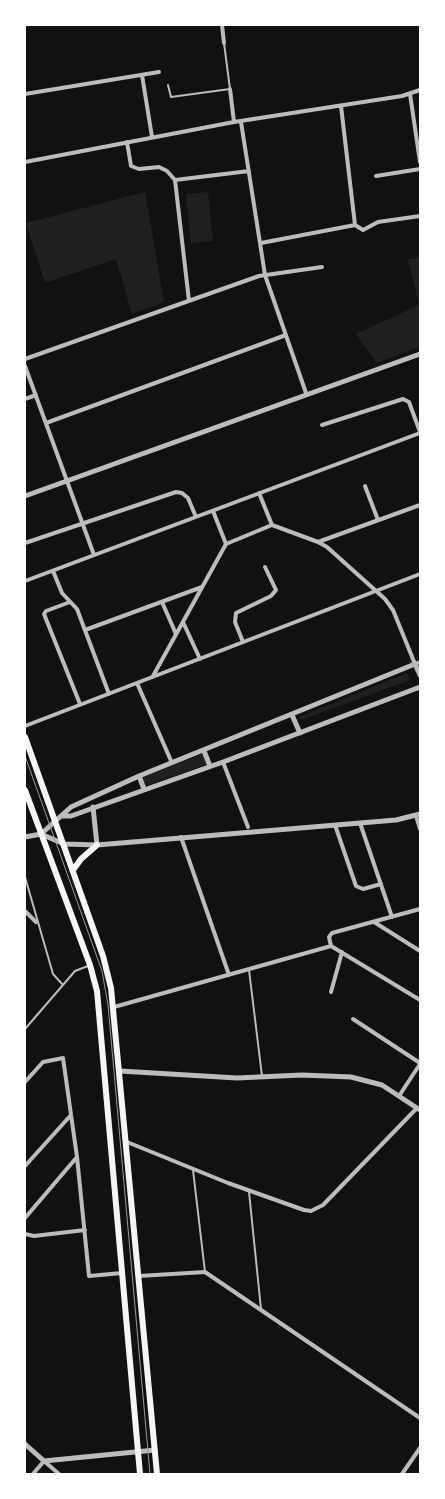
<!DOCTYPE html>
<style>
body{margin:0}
#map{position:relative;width:445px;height:1499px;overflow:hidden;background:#111;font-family:"Public Sans",sans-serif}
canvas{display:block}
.frame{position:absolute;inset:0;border:26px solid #fff;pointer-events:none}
</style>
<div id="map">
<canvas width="445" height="1499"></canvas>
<div class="frame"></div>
</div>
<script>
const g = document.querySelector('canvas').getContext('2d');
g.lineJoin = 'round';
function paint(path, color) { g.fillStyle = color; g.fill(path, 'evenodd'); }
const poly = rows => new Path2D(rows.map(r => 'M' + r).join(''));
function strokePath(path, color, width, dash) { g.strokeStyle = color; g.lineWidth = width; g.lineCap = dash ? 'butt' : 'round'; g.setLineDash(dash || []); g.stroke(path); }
const green = poly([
 [145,192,164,302,132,314,116,259,45,283,26,223],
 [208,192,213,241,191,243,186,194],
 [420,258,420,347,377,363,356,334,419,305,408,259],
 [407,673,410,680,301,720,299,717],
 [203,754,207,764,145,786,142,778]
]);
const service = poly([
 [168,85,171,97,230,89,224,43],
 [25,877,53,974,63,985],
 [249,970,262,1076],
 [25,1029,75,971,88,966],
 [193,1170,205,1272],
 [249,1192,261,1309]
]);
const minor = poly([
 [222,25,224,43],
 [142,75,152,137],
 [230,89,234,122],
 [25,94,159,72],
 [410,94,420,162],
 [341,106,355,225],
 [241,122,265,275,306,393],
 [127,142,131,166,139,169,159,167,167,171,175,180,189,301],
 [25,162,234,122,402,96,420,90],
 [376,176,420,169],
 [175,180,249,171],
 [261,243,355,225,363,230,378,222,420,216],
 [25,359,259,276,322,267],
 [25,366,94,555],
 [25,399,36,395],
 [46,423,286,335],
 [322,425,403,399,409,402,420,432],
 [365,486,378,520],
 [259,493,272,525,318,542,327,547,385,599,393,610,415,664,420,662],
 [213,511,226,544],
 [318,542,420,505],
 [25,543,176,492,182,493,188,498,196,517],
 [226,544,272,525],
 [53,571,62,593,77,609,109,694],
 [25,581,420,433],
 [70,602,46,611,44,614,80,704],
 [162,602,176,634],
 [183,622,200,659],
 [85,630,202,587],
 [243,642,235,622,236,613,271,596,276,590,265,567],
 [153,676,226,544],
 [137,683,172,763],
 [25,726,420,574],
 [223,762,248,827],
 [416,816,420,829],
 [360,823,392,917],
 [335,825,356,886,363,889,381,884],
 [181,837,229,975],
 [25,911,36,922],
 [374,922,420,951],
 [331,946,329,937,332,933,420,909],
 [331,992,342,952],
 [114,1007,331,946,420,1000],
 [353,1019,420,1063],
 [25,1082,43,1062,63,1058,77,1157,89,1276,122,1273],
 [399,1096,420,1064],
 [127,1142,228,1183,304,1210,311,1211,323,1205,417,1108],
 [25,1166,71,1115],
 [25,1218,77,1157],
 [25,1234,34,1236,85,1230],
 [139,1276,205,1272,420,1418],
 [33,1474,44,1461,59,1474],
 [402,1474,420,1448]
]);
const tertiary = poly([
 [25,496,420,354],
 [292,715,300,733],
 [204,751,210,766],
 [139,776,144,789],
 [93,807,97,845],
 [62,816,71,816,223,762,420,687],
 [41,834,71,807,139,776,415,664,420,675],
 [41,834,64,844,97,845,396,820,420,814],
 [25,837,41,834],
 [120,1071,237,1078,302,1075,351,1077,382,1085,420,1110],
 [25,1444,44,1461,155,1450]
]);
const primary = poly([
 [25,737,103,956,111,988,157,1474],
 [25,790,90,965,97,991,140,1474],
 [73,870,81,859,97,845]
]);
const tram = poly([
 [25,756,102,971,108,1005,150,1474]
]);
paint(green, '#202020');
strokePath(service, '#bcbcbc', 2);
strokePath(minor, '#bcbcbc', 4);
strokePath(tertiary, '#bcbcbc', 5);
strokePath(primary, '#f5f5f5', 6);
strokePath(tram, '#9a9a9a', 1);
</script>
